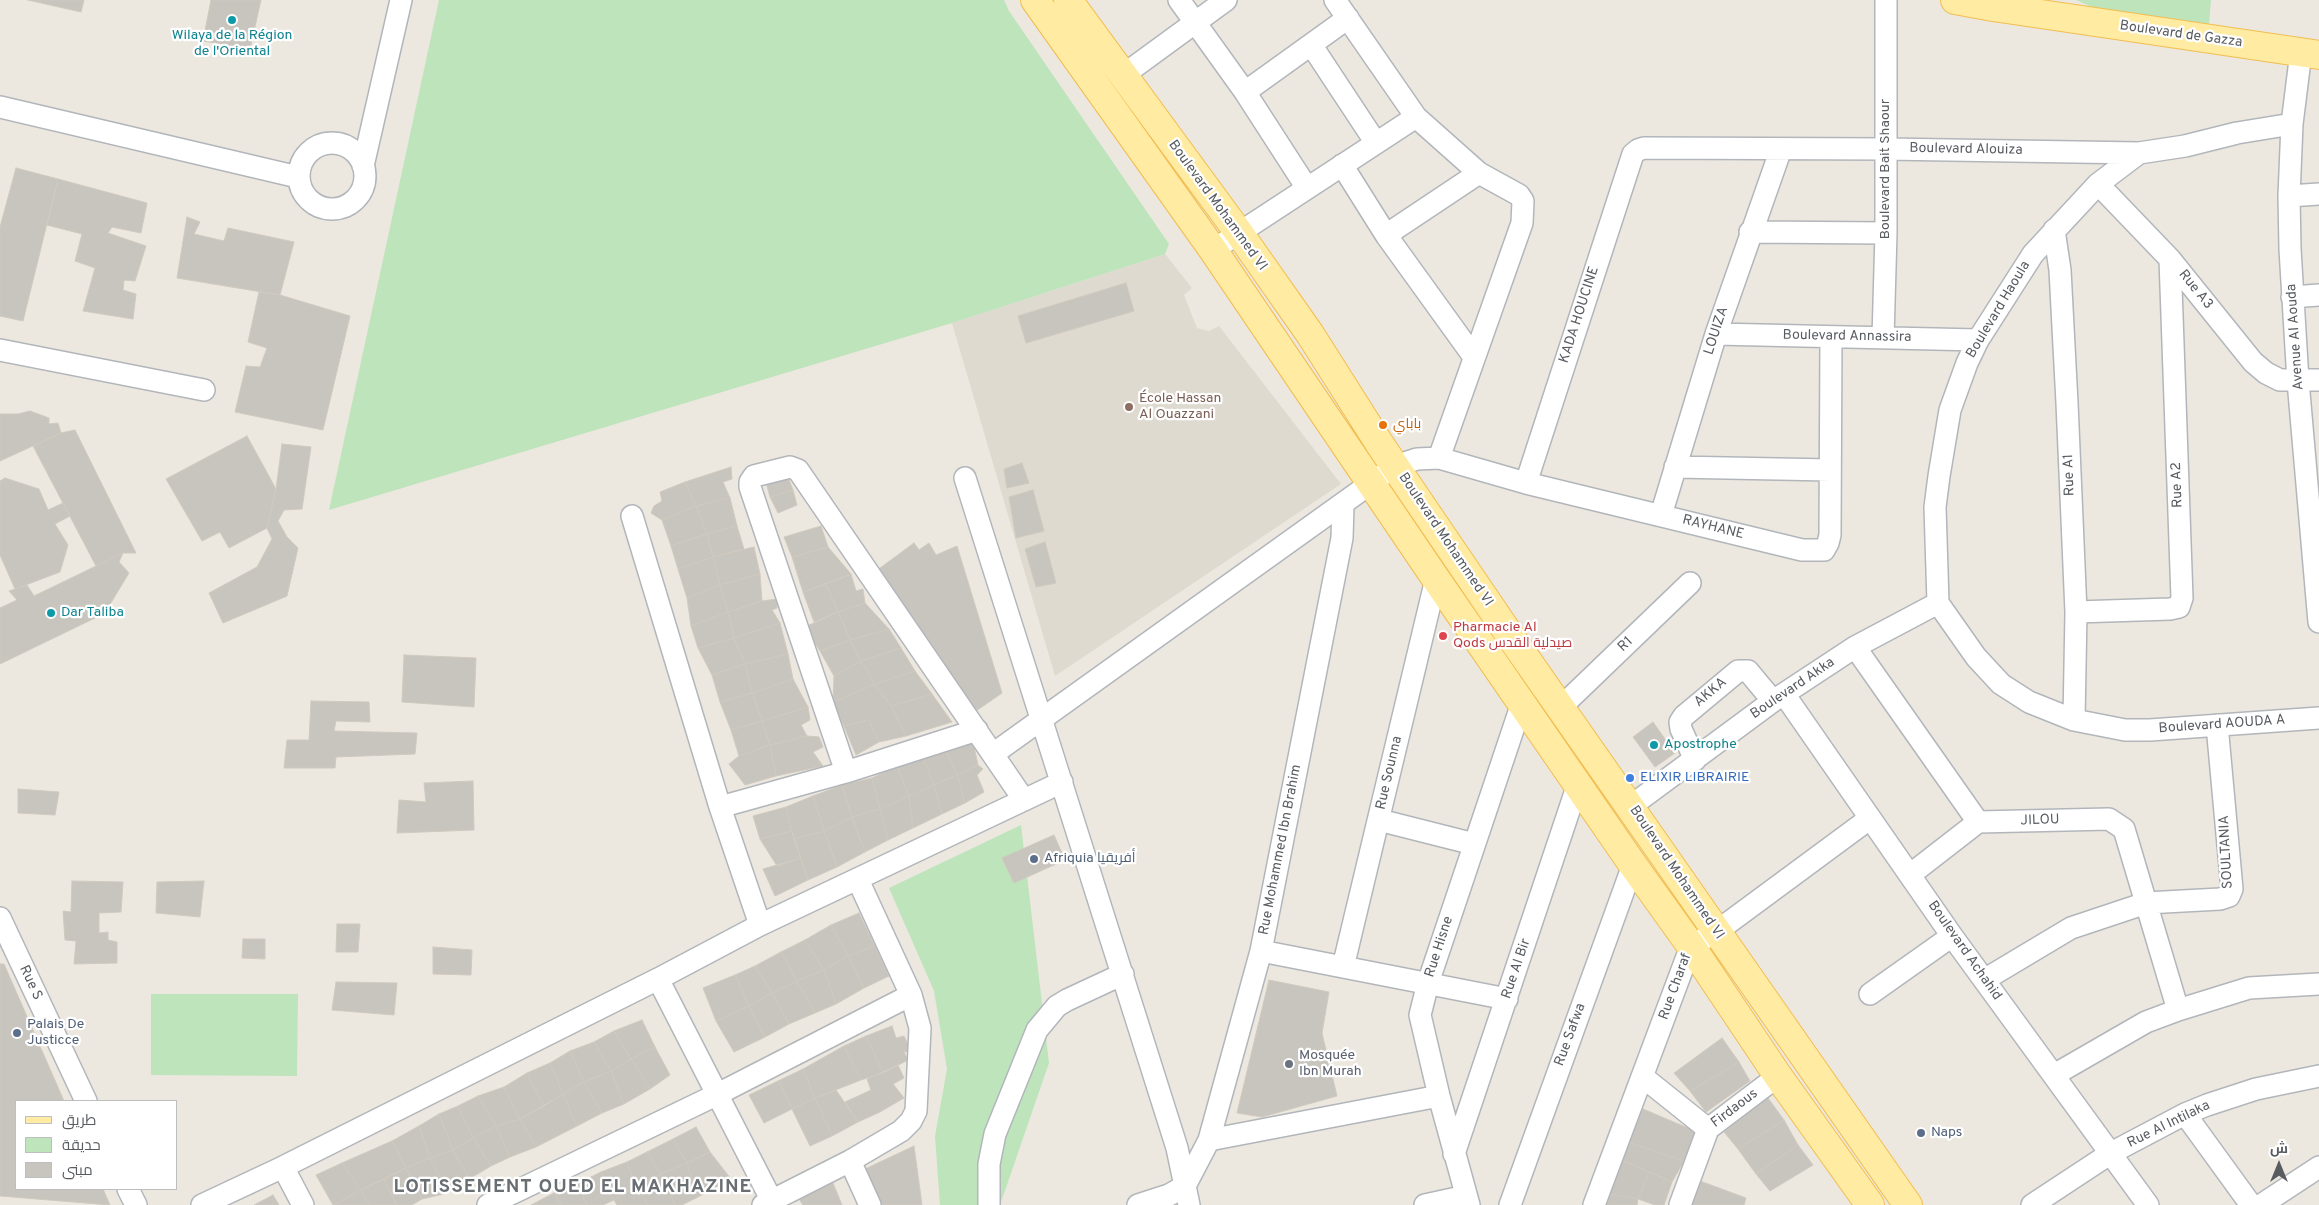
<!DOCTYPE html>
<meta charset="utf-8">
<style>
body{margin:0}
#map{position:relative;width:2319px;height:1205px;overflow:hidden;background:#ece8df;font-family:Overpass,Cairo,sans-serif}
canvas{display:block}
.legend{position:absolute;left:15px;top:1100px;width:162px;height:90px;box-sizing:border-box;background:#fff;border:1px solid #bcbec0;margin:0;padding:6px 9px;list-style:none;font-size:15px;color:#585c61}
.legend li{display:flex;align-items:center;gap:10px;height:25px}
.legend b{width:25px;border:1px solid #bcbec0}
.north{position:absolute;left:2254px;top:1140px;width:50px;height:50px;-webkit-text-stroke:4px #fff;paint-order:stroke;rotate:0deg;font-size:14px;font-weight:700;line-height:20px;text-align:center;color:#585c61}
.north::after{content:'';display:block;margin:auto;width:18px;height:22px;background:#585c61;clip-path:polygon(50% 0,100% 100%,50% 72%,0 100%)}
</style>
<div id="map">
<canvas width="2319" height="1205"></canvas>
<ul class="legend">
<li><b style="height:6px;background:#ffeba1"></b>طريق</li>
<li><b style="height:14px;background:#bde4ba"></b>حديقة</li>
<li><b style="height:14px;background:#c8c5be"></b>مبنى</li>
</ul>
<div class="north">ش</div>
</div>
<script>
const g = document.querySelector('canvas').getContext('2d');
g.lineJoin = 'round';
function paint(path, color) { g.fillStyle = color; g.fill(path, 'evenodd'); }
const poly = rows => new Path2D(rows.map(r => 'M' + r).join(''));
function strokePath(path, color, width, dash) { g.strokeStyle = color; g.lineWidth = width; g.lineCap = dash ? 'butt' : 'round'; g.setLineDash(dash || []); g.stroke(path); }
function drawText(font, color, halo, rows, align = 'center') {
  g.font = font + ' Overpass,Cairo,sans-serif'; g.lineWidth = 4.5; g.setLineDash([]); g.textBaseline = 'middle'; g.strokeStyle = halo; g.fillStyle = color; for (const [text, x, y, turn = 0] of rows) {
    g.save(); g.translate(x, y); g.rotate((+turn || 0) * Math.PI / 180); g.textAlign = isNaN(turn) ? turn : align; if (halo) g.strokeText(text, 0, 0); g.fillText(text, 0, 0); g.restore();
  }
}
const education = poly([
 [1165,254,1192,288,1184,295,1197,328,1209,331,1219,326,1341,484,1055,676,952,323]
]);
const green = poly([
 [439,0,1004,0,1009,11,1169,244,1165,254,952,323,329,510],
 [2076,0,2211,0,2209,24,2106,13],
 [1021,825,1049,1063,1000,1205,940,1205,935,1136,947,1069,934,991,889,888],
 [151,994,298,994,297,1076,151,1075]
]);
const building = poly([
 [28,0,84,0,81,12,28,0],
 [211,0,261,0,250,49,203,41,211,0],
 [16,168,58,179,23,321,0,316,0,227,16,168],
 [58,179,147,203,141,233,112,227,108,233,146,246,135,281,124,280,123,290,136,294,133,319,83,311,95,268,75,261,82,234,47,225,58,179],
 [187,217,200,222,194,234,224,241,228,228,294,242,280,295,177,278,187,217],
 [1126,283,1134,311,1026,343,1018,316,1126,283],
 [259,292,280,295,350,316,323,430,235,412,246,366,260,367,267,348,248,342,259,292],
 [30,411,49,418,49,424,58,423,61,433,0,461,0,414,18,414,30,411],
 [75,430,136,553,123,553,96,566,33,446,61,433,75,430],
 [247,436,276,489,267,528,229,548,220,532,202,541,166,479,247,436],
 [282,444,311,447,302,509,284,510,278,521,287,537,298,548,287,596,223,623,209,593,257,567,272,539,267,528,276,489,282,444],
 [1022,463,1029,483,1007,488,1004,469,1022,463],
 [731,467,732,479,723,482,730,498,696,506,685,482,731,467],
 [786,472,793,490,770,497,765,479,786,472],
 [5,478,39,489,48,510,63,503,70,516,55,524,68,545,60,572,15,589,0,555,0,481,5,478],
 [685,482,696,506,662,520,651,513,654,506,662,501,660,492,685,482],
 [793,490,797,505,778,513,770,497,793,490],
 [1033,490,1044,531,1016,538,1009,497,1033,490],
 [730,498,737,526,707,534,696,506,730,498],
 [696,506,707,534,671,546,662,520,696,506],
 [737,526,744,549,713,557,707,534,737,526],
 [821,526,828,547,792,557,784,537,821,526],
 [707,534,713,557,678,569,671,546,707,534],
 [1045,542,1056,583,1036,587,1025,549,1045,542],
 [914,543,919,550,929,543,936,555,957,546,1002,693,976,711,876,571,914,543],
 [754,547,760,574,720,585,713,557,754,547],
 [828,547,851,574,803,592,792,557,828,547],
 [123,553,119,562,129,573,109,606,95,618,0,664,0,608,17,600,9,591,27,585,34,596,123,553],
 [713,557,720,585,687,598,678,569,713,557],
 [760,574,762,601,728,612,720,585,760,574],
 [851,574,856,591,863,589,865,603,838,612,826,584,851,574],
 [826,584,838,612,814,622,803,592,826,584],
 [720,585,728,612,691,626,687,598,720,585],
 [777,599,777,608,772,610,780,623,734,638,728,612,762,601,777,599],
 [865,603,889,629,850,640,838,612,865,603],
 [728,612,734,638,698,648,691,626,728,612],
 [838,612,850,640,820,651,805,627,838,612],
 [780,623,788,654,745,664,734,638,780,623],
 [889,629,901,648,861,661,850,640,889,629],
 [734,638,745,664,712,675,698,648,734,638],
 [850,640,861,661,834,676,820,651,850,640],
 [901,648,915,671,875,684,861,661,901,648],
 [788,654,793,679,752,693,745,664,788,654],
 [404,655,476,658,474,707,402,702,404,655],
 [861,661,875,684,833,702,834,676,861,661],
 [745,664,752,693,720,702,712,675,745,664],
 [915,671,932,694,891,706,875,684,915,671],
 [793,679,808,707,762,721,752,693,793,679],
 [875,684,891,706,906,736,879,742,869,720,844,726,833,702,875,684],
 [752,693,762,721,731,730,720,702,752,693],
 [932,694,952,722,906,736,891,706,932,694],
 [311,701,369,702,370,722,336,721,334,731,417,733,415,754,336,757,335,768,284,768,287,740,309,740,311,701],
 [808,707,810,720,801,725,807,736,770,745,762,721,808,707],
 [869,720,879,742,856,755,844,726,869,720],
 [762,721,770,745,739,756,731,730,762,721],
 [1653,722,1675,753,1655,767,1633,737,1653,722],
 [807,736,819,737,823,747,813,752,823,766,776,776,770,745,807,736],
 [973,742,978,765,957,775,947,752,973,742],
 [770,745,776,776,745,785,729,764,739,756,770,745],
 [947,752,957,775,934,785,923,757,947,752],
 [923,757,934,785,909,796,897,766,923,757],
 [978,765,983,769,977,775,984,792,965,803,957,775,978,765],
 [897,766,909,796,880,809,872,778,897,766],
 [957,775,965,803,942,814,934,785,957,775],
 [872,778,880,809,852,817,842,785,872,778],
 [473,781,474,830,397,833,399,800,426,802,424,783,473,781],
 [842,785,852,817,824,831,813,796,842,785],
 [934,785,942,814,913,828,909,796,934,785],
 [18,789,59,792,55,815,18,813,18,789],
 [813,796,824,831,794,839,786,807,813,796],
 [909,796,913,828,888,840,880,809,909,796],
 [786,807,792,831,760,839,753,816,786,807],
 [880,809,888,840,865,852,852,817,880,809],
 [852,817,865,852,837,867,824,831,852,817],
 [792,831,801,858,777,866,760,839,792,831],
 [824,831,837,867,808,880,794,839,824,831],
 [1054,835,1065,860,1014,883,1002,858,1054,835],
 [801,858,808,880,775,896,763,869,801,858],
 [72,881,123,882,121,912,99,913,99,933,108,932,108,940,117,942,117,963,74,964,76,941,65,940,63,911,71,912,72,881],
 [204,881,200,917,156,913,157,882,204,881],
 [859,913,875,946,848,956,831,925,859,913],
 [337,924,360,924,358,952,336,952,337,924],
 [831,925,848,956,824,970,805,940,831,925],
 [243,939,265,939,265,959,242,958,243,939],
 [805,940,824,970,797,981,781,952,805,940],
 [875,946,889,976,864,988,848,956,875,946],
 [433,947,472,950,471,975,433,974,433,947],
 [781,952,797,981,772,993,755,966,781,952],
 [848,956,864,988,836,1004,824,970,848,956],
 [0,964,4,964,64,1101,16,1101,16,1189,103,1189,110,1205,0,1196,0,964],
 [755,966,772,993,749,1006,735,975,755,966],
 [824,970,836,1004,815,1013,797,981,824,970],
 [735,975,749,1006,716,1021,703,988,735,975],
 [1269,980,1329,992,1322,1033,1337,1096,1262,1117,1237,1113,1269,980],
 [797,981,815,1013,789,1024,772,993,797,981],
 [336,982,397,983,394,1015,332,1010,336,982],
 [772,993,789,1024,765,1037,749,1006,772,993],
 [749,1006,765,1037,734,1052,716,1021,749,1006],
 [642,1020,655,1047,631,1059,614,1031,642,1020],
 [892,1026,896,1038,904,1036,911,1051,904,1052,908,1060,883,1073,866,1036,892,1026],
 [614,1031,631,1059,611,1071,594,1042,614,1031],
 [866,1036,883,1073,861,1080,844,1046,866,1036],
 [1722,1038,1739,1062,1690,1091,1674,1073,1722,1038],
 [594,1042,611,1071,584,1082,570,1051,594,1042],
 [844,1046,861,1080,815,1098,803,1069,844,1046],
 [655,1047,670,1075,650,1089,631,1059,655,1047],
 [570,1051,584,1082,563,1094,550,1063,570,1051],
 [631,1059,650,1089,624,1104,611,1071,631,1059],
 [1739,1062,1750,1081,1706,1112,1690,1091,1739,1062],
 [550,1063,563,1094,544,1106,527,1073,550,1063],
 [898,1065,904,1078,893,1084,904,1098,880,1112,858,1122,845,1102,871,1090,867,1079,898,1065],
 [803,1069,815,1098,792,1109,778,1081,803,1069],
 [611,1071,624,1104,602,1113,584,1082,611,1071],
 [527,1073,544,1106,520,1119,504,1087,527,1073],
 [778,1081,792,1109,764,1123,749,1095,778,1081],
 [584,1082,602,1113,577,1126,563,1094,584,1082],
 [504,1087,520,1119,496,1126,478,1096,504,1087],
 [836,1090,858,1122,832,1136,815,1098,836,1090],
 [563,1094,577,1126,536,1147,520,1119,563,1094],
 [478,1096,496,1126,473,1138,458,1106,478,1096],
 [815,1098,832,1136,810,1146,792,1109,815,1098],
 [1768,1098,1784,1120,1738,1149,1724,1132,1768,1098],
 [458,1106,473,1138,453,1150,439,1114,458,1106],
 [1643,1109,1695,1131,1684,1161,1628,1142,1643,1109],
 [439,1114,453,1150,430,1158,419,1126,439,1114],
 [520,1119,536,1147,510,1157,496,1126,520,1119],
 [1784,1120,1798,1145,1756,1174,1738,1149,1784,1120],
 [419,1126,430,1158,406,1168,392,1141,419,1126],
 [496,1126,510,1157,491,1166,473,1138,496,1126],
 [696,1127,710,1152,687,1163,673,1139,696,1127],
 [473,1138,491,1166,469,1179,453,1150,473,1138],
 [673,1139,687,1163,661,1174,647,1152,673,1139],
 [392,1141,406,1168,361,1190,342,1163,392,1141],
 [1628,1142,1684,1161,1672,1182,1622,1160,1628,1142],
 [1798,1145,1813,1165,1770,1191,1756,1174,1798,1145],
 [914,1146,922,1205,878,1205,863,1170,914,1146],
 [453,1150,469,1179,448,1193,430,1158,453,1150],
 [647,1152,661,1174,636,1187,627,1162,647,1152],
 [710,1152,731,1179,698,1197,687,1163,710,1152],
 [430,1158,448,1193,422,1199,406,1168,430,1158],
 [1622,1160,1649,1172,1638,1199,1608,1194,1622,1160],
 [627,1162,636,1187,614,1200,601,1172,627,1162],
 [342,1163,361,1190,333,1205,316,1175,342,1163],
 [687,1163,698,1197,682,1205,675,1205,661,1174,687,1163],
 [406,1168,422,1199,412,1205,397,1205,384,1179,406,1168],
 [601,1172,614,1200,603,1205,587,1205,577,1184,601,1172],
 [1649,1172,1672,1182,1664,1205,1655,1205,1638,1199,1649,1172],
 [661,1174,675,1205,648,1205,636,1187,661,1174],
 [384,1179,397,1205,370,1205,361,1190,384,1179],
 [1700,1181,1746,1198,1744,1205,1690,1205,1700,1181],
 [833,1183,842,1205,803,1205,799,1199,833,1183],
 [577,1184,587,1205,562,1205,554,1193,577,1184],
 [636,1187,648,1205,617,1205,614,1200,636,1187],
 [361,1190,370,1205,333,1205,361,1190],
 [554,1193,562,1205,531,1205,554,1193],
 [1608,1194,1638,1199,1637,1205,1605,1205,1608,1194],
 [273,1195,279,1205,254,1205,273,1195]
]);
const minor = poly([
 [1179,0,1245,92,1307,188],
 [1335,0,1416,117,1479,173,1519,195,1523,201,1522,223,1439,458],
 [1312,46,1376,143],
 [2301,52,2292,124,2289,196,2290,249,2298,381,2319,622],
 [1122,76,1226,0],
 [1245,92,1348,18],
 [0,107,298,177],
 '299 176a33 33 0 1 1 66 0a33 33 0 1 1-66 0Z',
 [2139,153,2098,184,2033,254,1978,340,1967,363,1950,410,1939,476,1935,507,1938,603,1976,657,2001,684,2029,702,2074,720,2125,730,2150,730,2319,718],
 [1342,165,1386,235,1474,357],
 [363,166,401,0],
 [2098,184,2170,259,2253,362,2266,373,2280,380,2319,380],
 [2289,196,2319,194],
 [2054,230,2060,270,2067,403,2076,612,2074,720],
 [1750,232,1886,233],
 [1386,235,1479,173],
 [1213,250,1416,117],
 [2292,297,2319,295],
 [1716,334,1978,340],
 [1883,338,1886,233,1886,0],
 [0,350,204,390],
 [1675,467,1830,470],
 [965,478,1177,1148,1189,1205],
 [1526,483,1633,154,1638,150,1644,148,1886,149,2139,153,2185,146,2237,133,2292,124],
 [1661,515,1716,334,1781,149],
 [632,516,720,807,760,925],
 [2076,612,2170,609,2179,607,2182,598,2170,259],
 [1855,647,1978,822,2109,819,2124,829,2178,1010],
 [1784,694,1952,936,2148,1205],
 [1561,707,1690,583],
 [993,754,1395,466,1417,459,1439,458,1526,483,1802,550,1824,550,1828,543,1830,535,1831,337],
 [1695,760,1681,729,1680,722,1684,716,1738,671,1748,671,1773,701],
 [846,772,750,487,750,482,754,476,790,467,798,470,1024,800],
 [1631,806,1773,701,1855,647,1938,603],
 [720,807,846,772,977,730],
 [1379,820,1474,844],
 [1911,874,1978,822],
 [858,880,911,995],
 [0,918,86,1101],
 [1261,951,1507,999],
 [1343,967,1436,579],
 [658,979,774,1205],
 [1984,980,2071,928,2146,903,2220,899,2229,896,2232,889,2217,725],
 [1870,994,1952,936],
 [2054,1075,2146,1022,2178,1010,2249,988,2319,984],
 [1643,1077,1708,1129],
 [2185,1114,2251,1205],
 [1209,1140,1439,1096],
 [1454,1154,1578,784],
 [850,1161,870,1205],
 [283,1167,303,1205],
 [128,1189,136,1205],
 [202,1205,283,1167,658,979,760,925,1062,782],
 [488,1205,716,1095,911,995,920,1028,916,1111,911,1121,901,1131,850,1161,763,1205],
 [989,1205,989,1164,995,1134,1037,1030,1057,1006,1067,1000,1123,974],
 [1138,1205,1169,1195,1185,1186,1209,1140,1261,951,1342,538,1343,505],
 [1425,1205,1466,1196],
 [1469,1205,1439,1096,1420,1015,1428,983,1522,703],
 [1510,1205,1633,865],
 [1594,1205,1691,946,1716,932,1869,819],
 [1680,1205,1708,1129,1778,1076],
 [2032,1205,2111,1153,2185,1114,2207,1105,2256,1089,2319,1076],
 [2261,1205,2319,1167]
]);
const major = poly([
 [1035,0,1213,250,1436,579,1633,865,1691,946,1778,1076,1870,1205],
 [1068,0,1239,233,1310,334,1381,446,1513,640,1908,1205],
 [1955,0,1993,7,2319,55]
]);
const markers = [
 [232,20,5,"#0f9aa8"],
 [1129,407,5,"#8d6e63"],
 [1383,425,5,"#e8710a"],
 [51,613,5,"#0f9aa8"],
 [1443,636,5,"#e0444e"],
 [1654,745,5,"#0f9aa8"],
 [1630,778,5,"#3f7fe0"],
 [1034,859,5,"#5c6f8a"],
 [17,1033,5,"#5c6f8a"],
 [1289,1064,5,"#6b7280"],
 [1921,1133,5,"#5c6f8a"]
];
const streetNames = [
 ["Boulevard de Gazza",2181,35,8],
 ["Boulevard Alouiza",1966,150,1],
 ["Boulevard Bait Shaour",1886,169,-90],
 ["Boulevard Mohammed VI",1217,206,54],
 ["Rue A3",2195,290,51],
 ["Boulevard Haoula",1999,310,-59],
 ["KADA HOUCINE",1580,315,-72],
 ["LOUIZA",1717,331,-72],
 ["Boulevard Annassira",1847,337,1],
 ["Avenue Al Aouda",2296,337,-94],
 ["Rue A1",2070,475,-92],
 ["Rue A2",2178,485,-92],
 ["RAYHANE",1713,528,14],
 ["Boulevard Mohammed VI",1445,540,56],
 ["R1",1626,645,-44],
 ["Boulevard Akka",1793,689,-34],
 ["AKKA",1711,693,-40],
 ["Boulevard AOUDA A",2222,725,-4],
 ["Rue Sounna",1390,773,-77],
 ["JILOU",2040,821,-2],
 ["Rue Mohammed Ibn Brahim",1281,850,-79],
 ["SOULTANIA",2227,852,-93],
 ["Boulevard Mohammed VI",1676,873,56],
 ["Rue Hisne",1440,947,-72],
 ["Boulevard Achahid",1964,951,55],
 ["Rue Al Bir",1517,969,-71],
 ["Rue S",30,983,65],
 ["Rue Charaf",1676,987,-70],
 ["Rue Safwa",1571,1035,-70],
 ["Firdaous",1735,1109,-37],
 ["Rue Al Intilaka",2169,1125,-26]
];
const cultureNames = [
 ["Wilaya de la Région",232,36,"center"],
 ["de l'Oriental",232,52,"center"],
 ["Dar Taliba",61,613],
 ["Apostrophe",1664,745]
];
const educationNames = [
 ["École Hassan",1139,399],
 ["Al Ouazzani",1139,415]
];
const foodNames = [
 ["باباي",1393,425]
];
const healthNames = [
 ["Pharmacie Al",1453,628],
 ["Qods صيدلية القدس",1453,644]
];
const shopNames = [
 ["ELIXIR LIBRAIRIE",1640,778]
];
const serviceNames = [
 ["Afriquia أفريقيا",1044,859],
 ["Palais De",27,1025],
 ["Justicce",27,1041],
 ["Naps",1931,1133]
];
const worshipNames = [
 ["Mosquée",1299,1056],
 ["Ibn Murah",1299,1072]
];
const districtNames = [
 ["LOTISSEMENT OUED EL MAKHAZINE",573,1188]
];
paint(education, '#dedad0');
paint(green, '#bde4ba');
paint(building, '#c8c5be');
strokePath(building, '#d0c9be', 1);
strokePath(minor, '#b2b6bb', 24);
strokePath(major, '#f2bd51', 30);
strokePath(minor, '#fff', 21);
strokePath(major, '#ffeba1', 28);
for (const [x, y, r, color] of markers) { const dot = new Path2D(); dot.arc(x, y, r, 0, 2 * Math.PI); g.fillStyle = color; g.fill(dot); strokePath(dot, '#fff', 2); }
drawText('14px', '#585c61', '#fff', streetNames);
drawText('14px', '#0d838f', '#fff', cultureNames, 'left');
drawText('14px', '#785e54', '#fff', educationNames, 'left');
drawText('14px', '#c56008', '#fff', foodNames, 'left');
drawText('14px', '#be3a42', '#fff', healthNames, 'left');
drawText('14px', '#366cbe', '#fff', shopNames, 'left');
drawText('14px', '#4e5e75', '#fff', serviceNames, 'left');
drawText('14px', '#5b616d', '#fff', worshipNames, 'left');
g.letterSpacing = '1px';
drawText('bold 19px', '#696e73', '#fff', districtNames);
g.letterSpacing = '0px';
</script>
